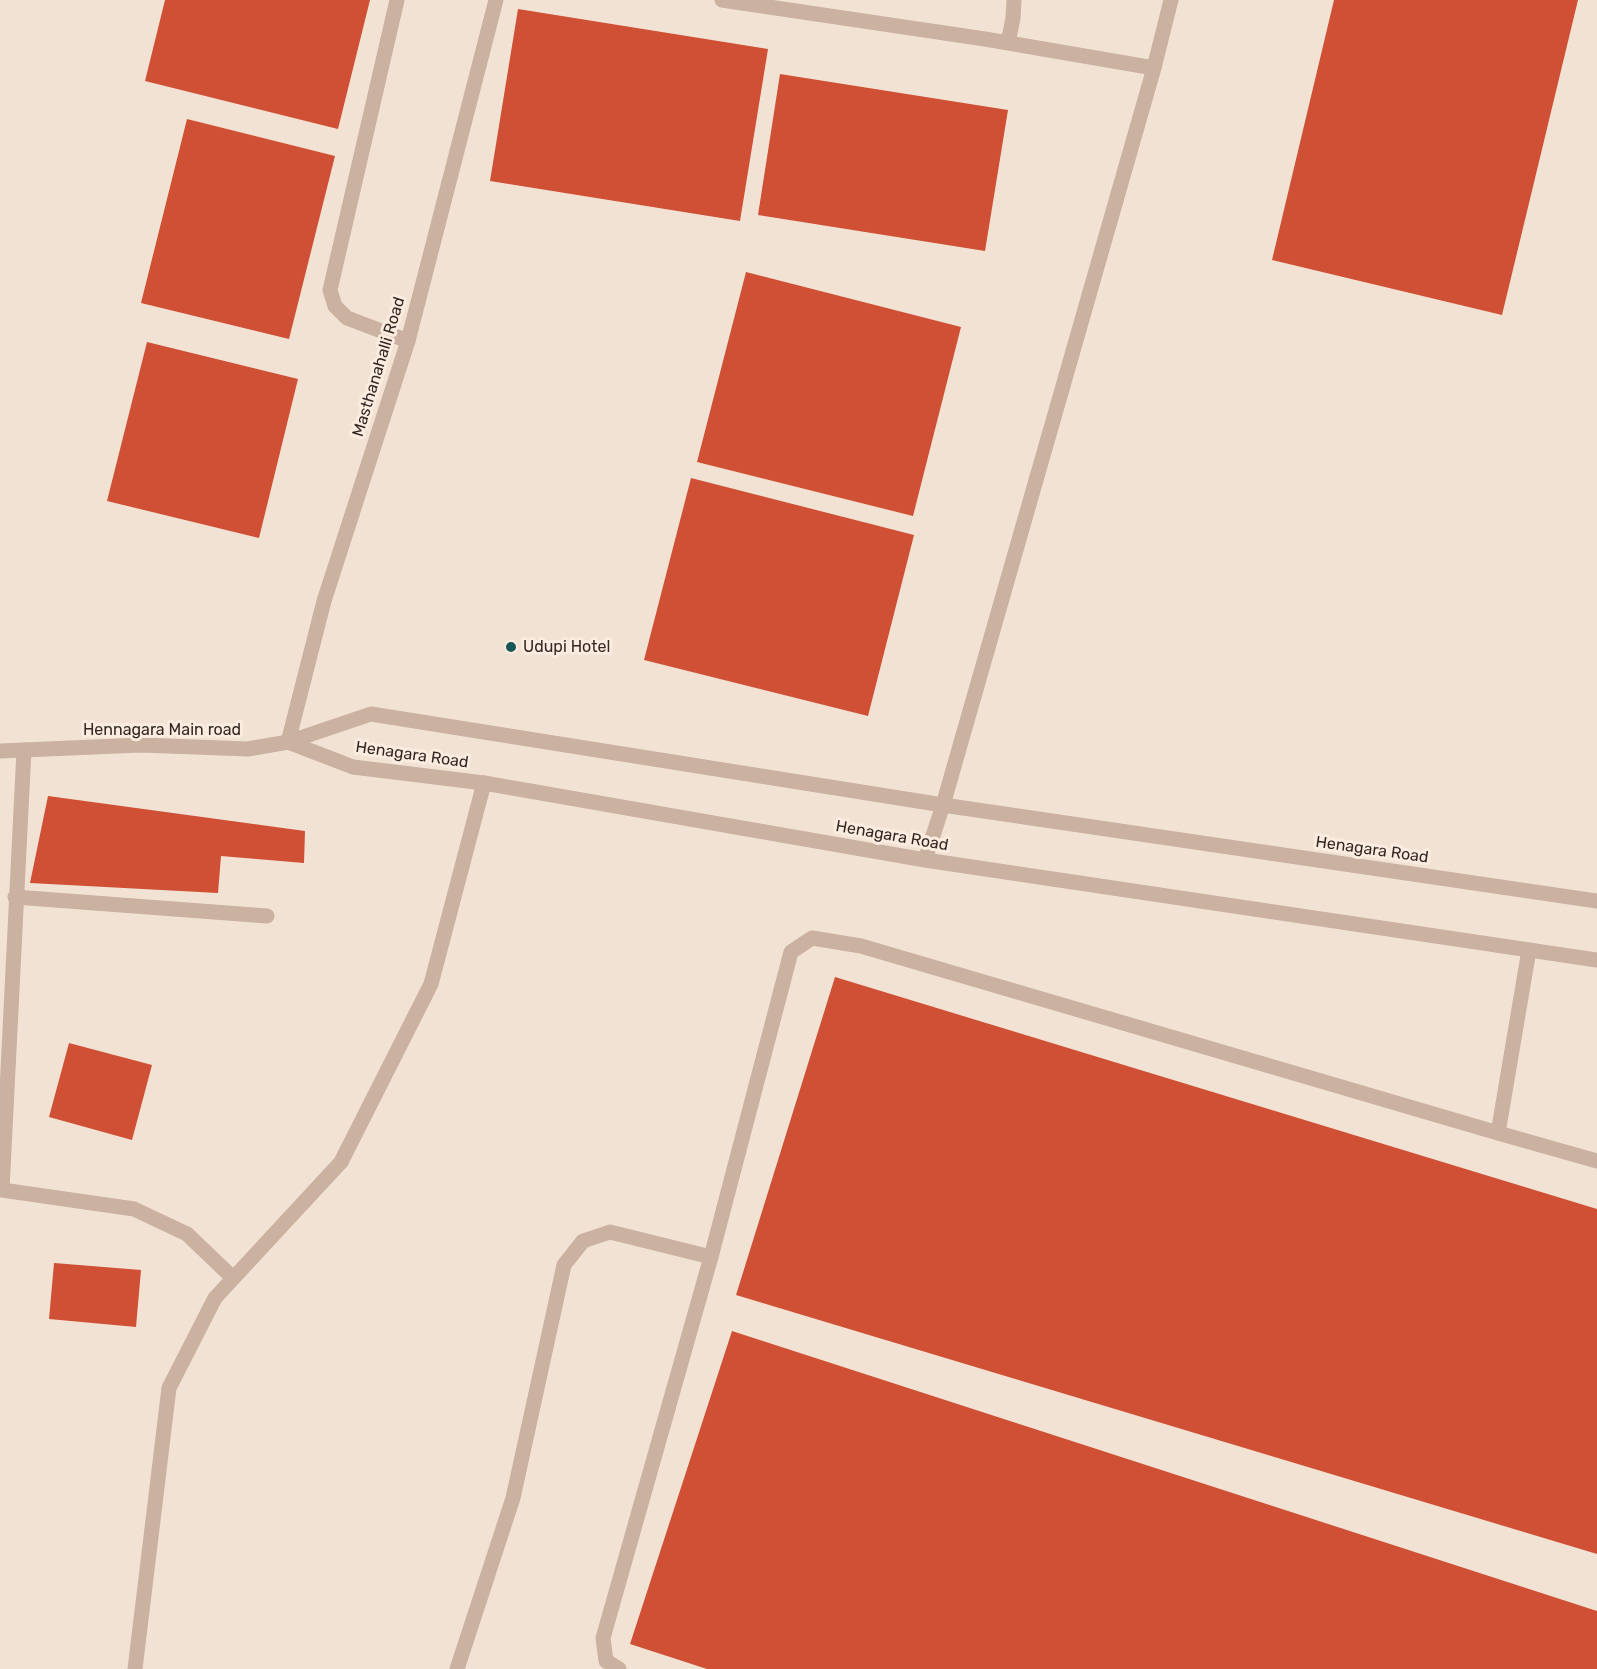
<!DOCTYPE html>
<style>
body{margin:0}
canvas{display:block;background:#f2e2d4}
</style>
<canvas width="1597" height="1669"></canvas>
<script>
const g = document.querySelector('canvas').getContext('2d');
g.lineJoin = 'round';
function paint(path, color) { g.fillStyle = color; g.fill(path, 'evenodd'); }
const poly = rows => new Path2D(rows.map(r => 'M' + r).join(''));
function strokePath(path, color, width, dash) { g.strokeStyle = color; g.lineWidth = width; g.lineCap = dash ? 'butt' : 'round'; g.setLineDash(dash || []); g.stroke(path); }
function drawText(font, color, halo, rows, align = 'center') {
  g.font = font + ' Rubik,sans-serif'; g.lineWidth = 6; g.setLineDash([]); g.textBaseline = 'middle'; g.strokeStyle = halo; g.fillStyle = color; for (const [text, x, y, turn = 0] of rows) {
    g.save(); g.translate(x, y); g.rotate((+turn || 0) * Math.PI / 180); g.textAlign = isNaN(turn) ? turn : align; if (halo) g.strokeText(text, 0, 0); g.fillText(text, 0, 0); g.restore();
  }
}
const building = poly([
 [165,0,370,0,338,129,145,81],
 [1334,0,1578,0,1502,315,1272,260],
 [518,9,768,49,740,221,490,181],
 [780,74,1008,110,985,251,758,215],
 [187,119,335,156,289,339,141,303],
 [746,272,961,327,913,516,697,462],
 [147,342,298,379,259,538,107,501],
 [691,478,914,535,868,716,644,660],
 [48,796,305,831,304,863,221,856,218,893,30,883],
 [835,977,1597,1209,1597,1554,736,1295],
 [69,1043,152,1065,132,1140,49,1117],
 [54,1263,141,1270,136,1327,49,1319],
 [732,1331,1597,1611,1597,1669,707,1669,630,1644]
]);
const service = poly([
 [397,0,330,290,335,306,347,318,408,341],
 [722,0,985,39,1154,68],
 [1008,43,1013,18,1014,0],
 [1498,1133,1597,1161],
 [457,1669,513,1498,564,1265,583,1241,610,1232,711,1257],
 [619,1669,606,1661,603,1638,711,1257,791,952,812,938,861,946,1498,1133,1529,950]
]);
const minor = poly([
 [24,750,2,1190,134,1209,187,1234,233,1278],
 [15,897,267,916],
 [135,1669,169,1388,215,1298,341,1162,431,984,484,783]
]);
const tertiary = poly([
 [288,742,353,767,484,783,925,860,1597,960],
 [288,742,324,601,408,341,496,0],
 [0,751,141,745,248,749,288,742,371,714,943,805,1597,901],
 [925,860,943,805,1154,68,1171,0]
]);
const markers = [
 [511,647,6,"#175757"]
];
const streetNames = [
 ["Masthanahalli Road",379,367,-73],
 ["Hennagara Main road",162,730],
 ["Henagara Road",412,755,8],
 ["Henagara Road",892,836,10],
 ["Henagara Road",1372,850,8]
];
const poiNames = [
 ["Udupi Hotel",523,647]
];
paint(building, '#cf5035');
strokePath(service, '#cab1a0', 15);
strokePath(minor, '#cab1a0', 15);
strokePath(tertiary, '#cab1a0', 15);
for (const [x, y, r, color] of markers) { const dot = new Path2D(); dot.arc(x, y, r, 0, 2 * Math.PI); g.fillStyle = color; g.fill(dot); strokePath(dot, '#faede0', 2); }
drawText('16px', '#342824', '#faede0', streetNames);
drawText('16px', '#342824', '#faede0', poiNames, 'left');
</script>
